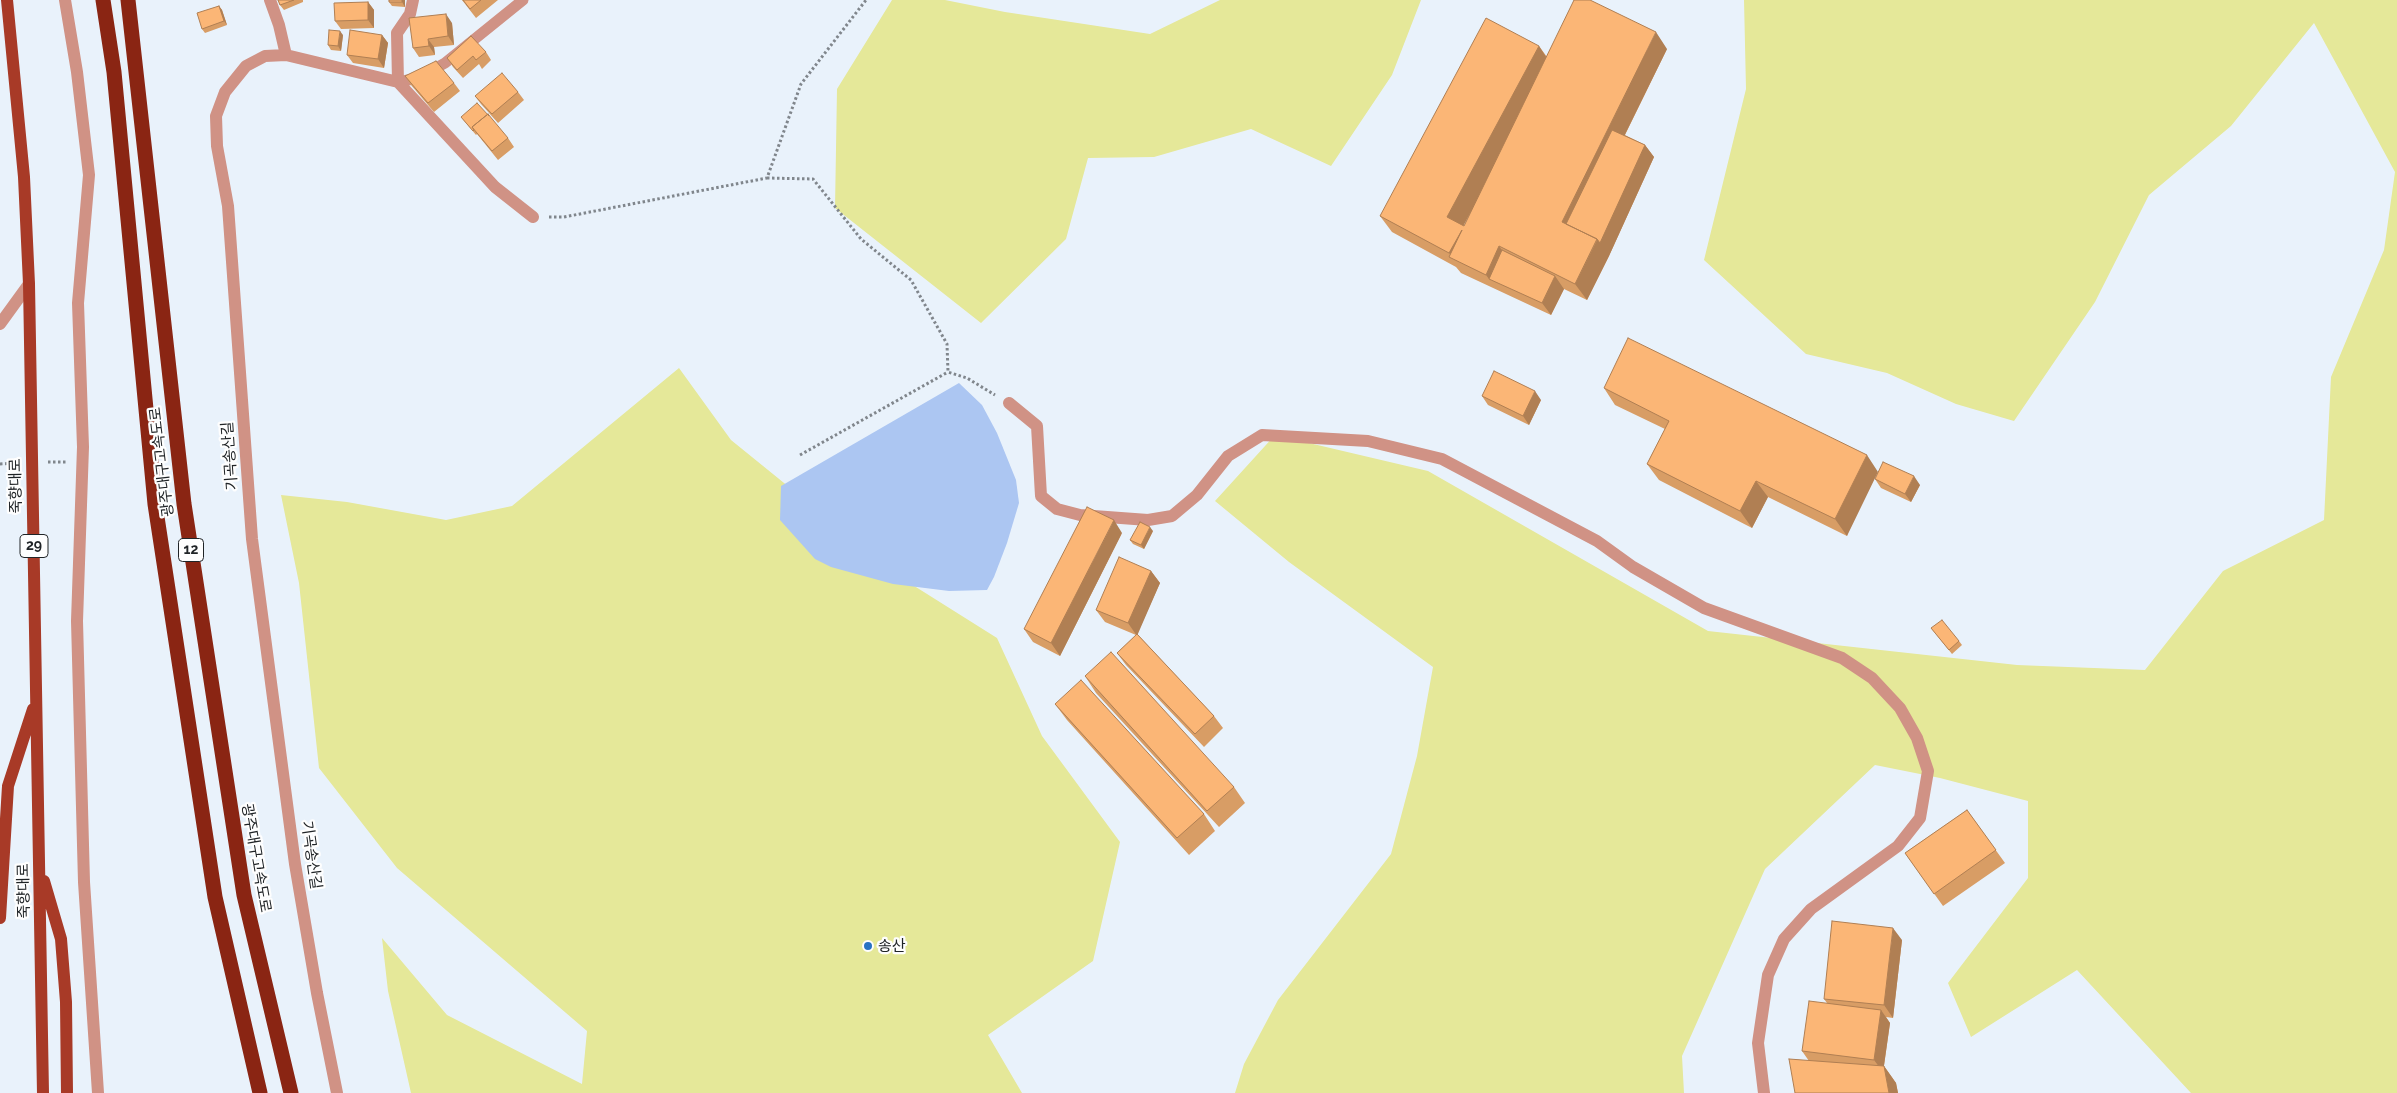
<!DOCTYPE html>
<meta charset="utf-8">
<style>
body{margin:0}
canvas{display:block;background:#e9f2fb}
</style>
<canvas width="2397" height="1093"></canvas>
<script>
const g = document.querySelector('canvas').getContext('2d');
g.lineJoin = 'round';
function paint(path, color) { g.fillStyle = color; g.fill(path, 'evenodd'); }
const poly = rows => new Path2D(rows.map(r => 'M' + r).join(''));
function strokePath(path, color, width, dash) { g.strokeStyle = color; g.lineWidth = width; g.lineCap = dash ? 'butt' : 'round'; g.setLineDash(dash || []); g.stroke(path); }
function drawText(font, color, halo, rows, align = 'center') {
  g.font = font + ' Raleway,"Noto Sans KR",sans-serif'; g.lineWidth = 4.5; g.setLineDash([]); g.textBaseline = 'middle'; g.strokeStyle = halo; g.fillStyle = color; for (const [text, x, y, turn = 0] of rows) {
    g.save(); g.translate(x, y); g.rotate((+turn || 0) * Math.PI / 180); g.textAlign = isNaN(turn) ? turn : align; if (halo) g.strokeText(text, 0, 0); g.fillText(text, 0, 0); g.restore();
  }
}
const green = poly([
 [892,0,945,0,1005,12,1150,34,1220,0,1421,0,1392,75,1331,166,1251,129,1154,157,1088,158,1066,239,981,323,835,208,837,89],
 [1744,0,2397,0,2397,1093,2191,1093,2077,970,1971,1037,1948,983,2028,878,2028,801,1940,778,1875,765,1765,869,1682,1056,1684,1093,1235,1093,1244,1064,1278,1000,1391,854,1417,756,1433,667,1289,562,1215,501,1275,435,1428,471,1708,631,2017,665,2145,670,2223,571,2324,520,2331,377,2384,250,2395,172,2314,23,2231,126,2149,195,2095,302,2014,421,1956,404,1887,373,1806,354,1704,260,1746,89],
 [679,368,731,440,900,577,997,638,1042,736,1120,842,1093,961,988,1035,1022,1093,411,1093,388,991,382,938,447,1015,582,1084,587,1031,397,868,319,768,299,583,281,495,347,502,446,520,512,506]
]);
const water = poly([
 [959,383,982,405,997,433,1016,480,1019,503,1007,543,994,577,987,590,949,591,893,584,831,567,815,559,780,520,781,486]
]);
const path = poly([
 [767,178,813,179,861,239,911,280,947,344,948,372,967,378,995,395],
 [549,217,564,217,767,178,801,84,866,0],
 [800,455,948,372],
 [48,462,67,462],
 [0,464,17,463]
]);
const service = poly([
 [398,82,418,78,445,63,523,0]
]);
const minor = poly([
 [65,0,77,72,89,175,78,303,83,447,77,621,84,882,98,1093],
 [270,0,279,25,286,55],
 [398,82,495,187,533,217],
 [0,324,29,284],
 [1009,403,1037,426,1041,496,1057,509,1080,515,1148,520,1172,516,1197,495,1228,456,1262,435,1368,441,1442,459,1597,541,1633,567,1704,608,1842,658,1872,678,1900,708,1917,738,1928,771,1920,818,1898,846,1811,909,1784,939,1768,975,1758,1043,1764,1093],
 [337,1093,317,993,295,864,252,539,228,206,217,146,216,116,225,92,246,66,265,56,286,55,398,82,397,33,410,14,413,0]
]);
const primary = poly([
 [7,0,24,177,29,284,43,1093],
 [44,881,61,939,66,1002,67,1093],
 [0,918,8,786,33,709]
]);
const motorway = poly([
 [103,0,114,72,155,504,215,897,260,1093],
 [128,0,184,504,244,895,291,1093]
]);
const wall = poly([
 [278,0,303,0,303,2,284,10,280,5],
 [389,0,405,0,405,7,392,6,389,2],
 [462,0,498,0,476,18],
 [368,2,374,10,374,28,341,29,335,21],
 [219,6,222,10,227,25,205,33,202,29],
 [452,23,454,45,434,47,435,55,419,57,413,48],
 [343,35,341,51,331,50,328,45],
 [382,35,388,43,384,68,353,63,347,55],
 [1539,46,1547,57,1667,49,1625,135,1645,145,1654,157,1609,256,1587,300,1564,289,1551,315,1461,273,1456,267,1392,232,1380,216],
 [1478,198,1464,226,1463,226],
 [486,52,491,60,482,69,479,64,463,78,453,67,447,58],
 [405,76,454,83,460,91,434,112,411,85],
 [518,92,524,100,498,123,481,104,475,96],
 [461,117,508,138,514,147,498,160,477,134,476,135],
 [1604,388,1867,455,1847,536,1768,497,1752,528,1659,480,1647,464,1665,429,1615,405],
 [1482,396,1541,400,1529,425,1488,405],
 [1875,479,1920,485,1911,502,1881,488],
 [1153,531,1144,549,1133,544,1130,540],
 [1122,533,1060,656,1033,642,1024,629],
 [1151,571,1160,583,1137,634,1214,716,1223,728,1204,747,1126,665,1117,653,1136,635,1105,622,1096,610],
 [1931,628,1959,641,1962,645,1952,654],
 [1085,676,1234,787,1245,803,1219,827,1096,693],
 [1055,704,1204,814,1215,831,1189,855,1067,720],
 [1967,810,2005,863,1943,906,1905,853],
 [1902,940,1893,1018,1886,1017,1890,1023,1884,1066,1896,1083,1898,1093,1795,1093,1809,1061,1802,1051,1827,1003,1824,999]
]);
const shadedWall = poly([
 [402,0,405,0,405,7,402,2],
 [368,2,374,10,374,28,368,20],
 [219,6,222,10,227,25,224,21],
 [446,14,452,23,454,45,448,36],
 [340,31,343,35,341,51,338,46],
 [1656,32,1667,49,1577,232,1562,222],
 [382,35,388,43,384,68,378,59],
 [428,39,434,47,435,55,429,46],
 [1539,46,1550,63,1459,234,1447,217],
 [1645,145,1654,157,1609,256,1587,300,1575,284],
 [1462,230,1453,258,1449,253],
 [1499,246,1511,263,1489,279,1486,275],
 [1555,276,1564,289,1551,315,1542,303],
 [1535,391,1541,400,1529,425,1523,416],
 [1867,455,1878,472,1847,536,1835,519],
 [1914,476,1920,485,1911,502,1905,494],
 [1756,481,1768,497,1752,528,1740,511],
 [1114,520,1122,533,1060,656,1051,643],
 [1150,527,1153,531,1144,549,1141,545],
 [1151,571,1160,583,1137,636,1128,623],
 [1893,928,1902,940,1893,1018,1884,1005],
 [1881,1010,1890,1023,1883,1072,1874,1060],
 [1884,1066,1896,1083,1898,1093,1889,1093]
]);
const building = poly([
 [278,0,294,0,280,5,278,0],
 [389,0,402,0,402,2,389,2,389,0],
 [463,0,481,0,470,9,463,0],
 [1574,0,1590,0,1656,32,1562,222,1597,239,1575,284,1499,246,1486,275,1449,257,1462,230,1449,253,1380,216,1486,18,1539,46,1447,217,1464,226,1574,0],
 [368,2,368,20,335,21,334,3,368,2],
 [219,6,224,21,202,29,197,13,219,6],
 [446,14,448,36,428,39,429,46,413,48,409,18,446,14],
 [329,30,340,31,338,46,328,45,329,30],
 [350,30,382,35,378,59,347,55,350,30],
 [471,36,486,52,476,60,473,56,457,70,447,58,471,36],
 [436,61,454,83,428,103,405,76,436,61],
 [502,73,518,92,492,114,475,96,502,73],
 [477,103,489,116,488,114,472,127,474,130,473,131,461,117,477,103],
 [488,114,508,138,492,151,472,127,488,114],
 [1612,130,1645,145,1600,243,1597,239,1566,224,1612,130],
 [1502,250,1555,276,1542,303,1489,279,1502,250],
 [1628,338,1867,455,1835,519,1756,481,1740,511,1647,464,1669,421,1604,388,1628,338],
 [1494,371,1535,391,1523,416,1482,396,1494,371],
 [1883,462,1914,476,1905,494,1875,479,1883,462],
 [1087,507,1114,520,1051,643,1024,629,1087,507],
 [1140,522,1150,527,1141,545,1130,540,1140,522],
 [1119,557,1151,571,1128,623,1096,610,1119,557],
 [1942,620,1959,641,1949,650,1931,628,1942,620],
 [1137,634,1214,716,1195,734,1117,653,1137,634],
 [1111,652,1234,787,1207,811,1085,676,1111,652],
 [1081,680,1204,814,1177,838,1055,704,1081,680],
 [1967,810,1996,850,1934,894,1905,853,1967,810],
 [1832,921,1893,928,1884,1005,1824,999,1832,921],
 [1809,1001,1881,1010,1874,1060,1802,1051,1809,1001],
 [1789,1059,1884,1066,1889,1093,1795,1093,1789,1059]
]);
const markers = [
 [868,946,5,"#2873c3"]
];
const shields = [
 [34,546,28],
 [191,550,25]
];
const shieldNames = [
 ["29",34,546],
 ["12",191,550]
];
const streetNames = [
 ["기곡송산길",230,456,-94],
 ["광주대구고속도로",162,462,-97],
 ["죽향대로",16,486,-91],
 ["기곡송산길",311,855,82],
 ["광주대구고속도로",256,858,80],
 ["죽향대로",24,891,-91]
];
const poiNames = [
 ["송산",878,946]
];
paint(green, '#e5e899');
paint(water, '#acc6f2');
strokePath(path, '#80868c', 3, [2.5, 2.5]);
strokePath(service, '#d09285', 11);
strokePath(minor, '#d09285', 12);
strokePath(primary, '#a83a27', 12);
strokePath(motorway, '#8a2513', 15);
paint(wall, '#d89d65');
paint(shadedWall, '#b07f53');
paint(building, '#fbb676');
strokePath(building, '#b07f53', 1);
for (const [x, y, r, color] of markers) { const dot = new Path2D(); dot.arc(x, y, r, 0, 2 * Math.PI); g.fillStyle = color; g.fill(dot); strokePath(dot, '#fefefe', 2); }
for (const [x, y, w] of shields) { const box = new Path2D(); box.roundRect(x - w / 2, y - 11.5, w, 23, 4); g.fillStyle = '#fefefe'; g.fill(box); strokePath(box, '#202427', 1); }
drawText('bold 14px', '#202427', null, shieldNames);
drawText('15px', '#202427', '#fefefe', streetNames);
drawText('15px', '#202427', '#fefefe', poiNames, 'left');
</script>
